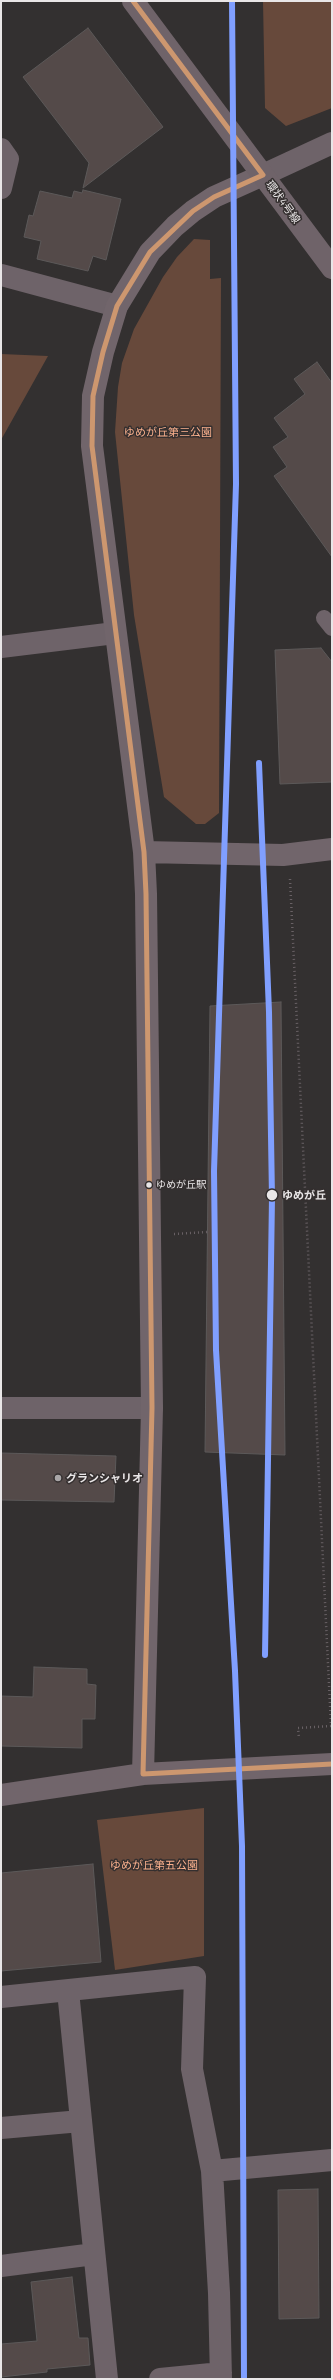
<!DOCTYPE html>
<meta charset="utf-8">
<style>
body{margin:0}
#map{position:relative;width:333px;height:2380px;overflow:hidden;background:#333030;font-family:Barlow,sans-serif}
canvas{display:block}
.frame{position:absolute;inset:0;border:2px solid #e9e6e7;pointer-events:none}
</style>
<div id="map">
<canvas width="333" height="2380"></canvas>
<div class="frame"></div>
</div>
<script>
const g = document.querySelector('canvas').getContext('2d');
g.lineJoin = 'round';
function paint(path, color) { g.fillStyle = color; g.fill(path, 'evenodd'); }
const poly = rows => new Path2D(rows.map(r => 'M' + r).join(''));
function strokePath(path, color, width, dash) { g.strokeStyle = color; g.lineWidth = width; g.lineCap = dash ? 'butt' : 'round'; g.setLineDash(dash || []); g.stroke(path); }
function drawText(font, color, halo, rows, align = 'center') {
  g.font = font + ' Barlow,"Noto Sans JP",sans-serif'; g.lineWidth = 3; g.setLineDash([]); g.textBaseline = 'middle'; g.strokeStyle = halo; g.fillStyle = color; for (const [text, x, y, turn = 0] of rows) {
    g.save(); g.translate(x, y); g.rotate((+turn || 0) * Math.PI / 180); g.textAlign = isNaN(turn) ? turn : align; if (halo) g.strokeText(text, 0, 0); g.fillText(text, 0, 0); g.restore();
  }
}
const green = poly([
 [263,1,332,1,332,108,286,126,265,108],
 [194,239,210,240,210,279,221,278,219,813,205,824,196,824,164,797,134,615,115,432,118,387,122,363,134,329,163,277,177,257],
 [1,354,48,356,1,440],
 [204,1808,204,1956,115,1970,97,1820]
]);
const building = poly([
 [88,28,163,127,83,188,89,163,23,77,88,28],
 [83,190,121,199,106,260,93,256,88,271,37,259,41,241,24,237,29,215,33,216,40,191,72,198,74,191,82,193,83,190],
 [317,362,332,383,332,557,274,476,287,467,273,447,288,437,274,418,305,394,294,379,317,362],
 [321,648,332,662,332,782,280,784,275,650,321,648],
 [281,1002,285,1455,205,1452,210,1006,281,1002],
 [1,1453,116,1456,114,1502,1,1500,1,1453],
 [34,1667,87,1669,87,1684,96,1685,95,1719,82,1719,82,1748,1,1746,1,1696,33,1697,34,1667],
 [93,1864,101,1962,1,1971,1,1873,93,1864],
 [318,2189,319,2318,279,2319,278,2190,318,2189],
 [72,2277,79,2338,88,2338,90,2365,47,2369,47,2372,1,2377,1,2344,37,2341,31,2282,72,2277]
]);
const path = poly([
 [290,879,331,1726,298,1728,299,1738],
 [174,1234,207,1232]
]);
const lane = poly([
 [324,618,332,628]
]);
const street = poly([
 [1,149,8,159,1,188],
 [263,175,332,143],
 [1,275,117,306],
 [1,647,115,633],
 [1,1408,152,1408],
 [68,1991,107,2379],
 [1,1997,195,1977,192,2069,212,2171,219,2293,221,2379],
 [1,2128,81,2121],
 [212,2171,332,2160],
 [1,2266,94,2254],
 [160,2379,221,2373]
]);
const secondary = poly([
 [144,852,283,855,332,849],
 [143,1774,152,1408,146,894,144,852,92,446,93,396,103,352,117,306,150,252,175,226,193,211,214,197,263,175],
 [1,1795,143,1774,332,1764]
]);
const primary = poly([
 [133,1,332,268]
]);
const bus1 = poly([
 [133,1,263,175,214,197,193,211,150,252,117,306,103,352,93,396,92,446,144,852,146,894,152,1408,143,1774,332,1764]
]);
const rail1 = poly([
 [232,1,236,484,214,1171,216,1350,235,1671,242,1846,244,2379],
 [259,763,269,1012,272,1198,265,1655]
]);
const markers = [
 [149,1185,3.5,"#e9e6e7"],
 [272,1195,6,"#e9e6e7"],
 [58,1478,4,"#a9a6a7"]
];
const busNames = [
 ["ゆめが丘駅",156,1185]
];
const streetNames = [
 ["環状4号線",283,202,54]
];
const parkNames = [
 ["ゆめが丘第三公園",168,432],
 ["ゆめが丘第五公園",154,1865]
];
const stopNames = [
 ["ゆめが丘",282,1195]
];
const poiNames = [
 ["グランシャリオ",66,1478]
];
paint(green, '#67493b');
paint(building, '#544a49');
strokePath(building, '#5c5959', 1);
strokePath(path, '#696165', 2.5, [1, 3]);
strokePath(lane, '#6e6369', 16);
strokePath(street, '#6e6369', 22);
strokePath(secondary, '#71656b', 22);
strokePath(primary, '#6f6369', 22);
strokePath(bus1, '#cd976f', 5);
strokePath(rail1, '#809fff', 6);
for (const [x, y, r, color] of markers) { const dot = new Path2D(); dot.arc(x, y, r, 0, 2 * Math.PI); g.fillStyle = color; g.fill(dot); strokePath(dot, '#342f2f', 1.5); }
drawText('10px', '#e9e6e7', '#342f2f', busNames, 'left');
drawText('11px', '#e9e6e7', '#342f2f', streetNames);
drawText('11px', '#fab08d', '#342f2f', parkNames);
drawText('bold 11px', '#e9e6e7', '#342f2f', stopNames, 'left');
drawText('bold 11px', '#e9e6e7', '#342f2f', poiNames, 'left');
</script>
